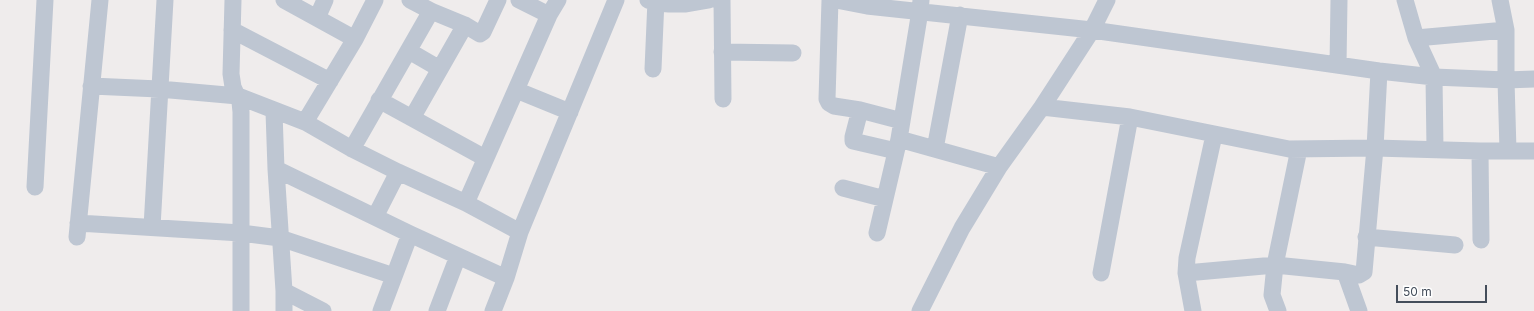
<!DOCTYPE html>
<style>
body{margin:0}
#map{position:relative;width:1534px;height:311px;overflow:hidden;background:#efecec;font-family:Inter,sans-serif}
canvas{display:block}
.scale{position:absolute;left:1396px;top:285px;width:91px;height:18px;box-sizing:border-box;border:2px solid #444d5a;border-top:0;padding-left:5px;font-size:12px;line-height:14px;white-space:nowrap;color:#444d5a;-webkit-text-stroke:3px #fff;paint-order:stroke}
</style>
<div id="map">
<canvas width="1534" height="311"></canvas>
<div class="scale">50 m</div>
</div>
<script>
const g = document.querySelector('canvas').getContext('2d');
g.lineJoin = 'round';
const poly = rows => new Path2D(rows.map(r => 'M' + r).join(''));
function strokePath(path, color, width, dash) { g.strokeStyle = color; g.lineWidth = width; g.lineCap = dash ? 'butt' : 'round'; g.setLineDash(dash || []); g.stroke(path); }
const minor = poly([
 [233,0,231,74,233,87,240,102,241,112,241,311],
 [284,0,355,39],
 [410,0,431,11,465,25,480,34,483,32,498,0],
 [519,0,549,15],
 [648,0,656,3,669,4,686,4,709,0],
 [722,0,723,99],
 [830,0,827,99,829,103,834,106,860,110,902,121],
 [836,0,867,6,1092,30,1379,71,1434,77,1506,80,1534,79],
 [1405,0,1416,38,1434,77,1435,149],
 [1500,0,1506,30,1506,80,1508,151],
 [317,18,325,0],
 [232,30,330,81],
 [1416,38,1506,30],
 [409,51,440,69],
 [722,52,793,53],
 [1338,65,1339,0],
 [653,69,656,0],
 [91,86,159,89,238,96,305,122,352,149,398,172,466,203,520,232],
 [516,90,570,112],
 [379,100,485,158],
 [1042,107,1130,117,1289,149,1375,148,1480,151,1534,151],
 [860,110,853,137,853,141,896,151],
 [274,112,276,169,284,291,284,311],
 [412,118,465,25],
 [305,122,355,39,375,0],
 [899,139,999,167],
 [352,149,431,11],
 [935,149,960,15],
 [1480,151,1481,240],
 [276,169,410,234,506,278],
 [35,187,45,0],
 [843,188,885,199],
 [466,203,549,15,558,0],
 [375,217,398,172],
 [78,223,241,233,280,238,394,276],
 [152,227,165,0],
 [877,233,899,139,920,11,921,0],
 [77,237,100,0],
 [1366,237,1455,245],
 [1101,273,1130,117],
 [1186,273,1275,265,1299,149],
 [284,291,323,311],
 [381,311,410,234],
 [437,311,458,256],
 [493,311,506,278,520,232,616,0],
 [920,311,962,228,999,167,1042,107,1092,30,1107,0],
 [1193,311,1186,273,1187,258,1214,135],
 [1278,311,1272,295,1275,265,1345,272],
 [1359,311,1345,272,1359,275,1364,272,1375,148,1379,71]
]);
strokePath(minor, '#bec6d2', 17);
</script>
